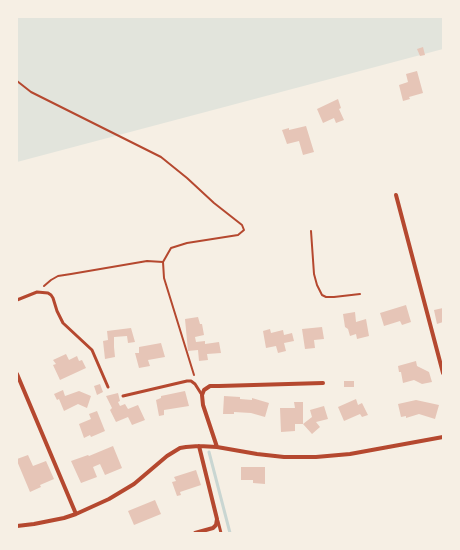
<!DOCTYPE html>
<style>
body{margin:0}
#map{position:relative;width:460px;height:550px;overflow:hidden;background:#f6efe4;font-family:"Fira Sans Condensed",sans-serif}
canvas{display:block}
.frame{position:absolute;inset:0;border:18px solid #f6efe4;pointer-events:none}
</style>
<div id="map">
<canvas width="460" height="550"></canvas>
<div class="frame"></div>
</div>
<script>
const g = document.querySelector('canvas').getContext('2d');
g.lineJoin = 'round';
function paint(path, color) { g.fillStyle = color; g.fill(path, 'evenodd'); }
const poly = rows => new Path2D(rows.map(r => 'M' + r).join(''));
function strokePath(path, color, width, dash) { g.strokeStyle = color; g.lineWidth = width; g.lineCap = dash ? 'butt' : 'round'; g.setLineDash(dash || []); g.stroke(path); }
const green = poly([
 [17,17,443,17,443,49,17,162]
]);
const stream = poly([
 [209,452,230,533]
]);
const building = poly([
 [423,47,425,55,420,56,417,49],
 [417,71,423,93,409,97,410,99,403,101,399,85,408,82,406,74],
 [338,99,341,108,339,109,344,120,336,123,334,118,323,123,317,109],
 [306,126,314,152,303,155,299,141,287,144,282,130,289,128,289,130],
 [406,305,411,322,402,325,400,321,384,326,380,313],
 [443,308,443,322,437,324,434,310],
 [355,312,356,322,366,319,369,336,357,339,356,334,350,336,348,329,345,327,343,314],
 [198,317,200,324,202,324,204,335,195,337,196,342,205,341,205,344,219,342,221,353,207,354,208,360,199,361,198,350,188,351,185,319],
 [322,327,324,339,314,340,315,348,305,349,302,329],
 [131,328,135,342,128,343,127,336,114,337,114,347,115,357,105,359,103,341,108,340,107,331],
 [270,329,271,333,283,330,284,335,292,333,294,341,284,343,286,351,278,353,276,346,266,348,263,331],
 [161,343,165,357,148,360,150,366,139,368,135,353,139,353,139,347],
 [66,354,69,360,77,356,79,361,82,360,86,368,60,380,53,365,56,364,53,360],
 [416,361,417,366,429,372,432,382,422,384,414,380,403,383,401,372,399,372,398,366],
 [344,381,354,381,354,387,344,387],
 [100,384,103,392,97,395,94,386],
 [63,390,65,396,79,391,91,396,87,408,78,404,64,411,59,399,57,400,54,394],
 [185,391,189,406,164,410,164,415,159,416,156,400,161,398,161,396],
 [118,393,120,401,118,402,120,406,125,404,128,409,138,405,145,420,132,425,128,417,116,422,110,410,112,408,106,396],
 [224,396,240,397,240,399,252,400,252,398,269,403,265,417,251,413,234,412,234,414,223,414],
 [356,399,358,405,362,403,368,415,362,417,360,414,344,421,338,407],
 [416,400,439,405,435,419,419,414,406,418,406,416,401,417,398,404],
 [294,402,303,402,303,424,312,417,310,410,324,406,328,419,316,422,320,427,312,434,303,424,295,424,295,431,281,432,280,408,295,408],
 [97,411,105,431,91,437,90,435,84,438,79,424,91,419,89,414],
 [113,446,122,468,105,475,100,464,93,467,97,477,81,483,71,461,88,455,89,456],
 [28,455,33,466,46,461,54,479,40,485,41,487,30,492,17,461,17,459],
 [241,467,265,467,265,484,253,483,253,480,241,480],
 [196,470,201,485,180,492,181,495,177,496,172,482,176,481,174,477],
 [155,500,161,514,134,525,128,511]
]);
const path = poly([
 [17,81,31,92,161,157,187,178,214,203,242,225,244,230,238,235,187,243,171,248,163,262,164,278,194,375],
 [311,231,314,274,317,285,322,295,326,297,334,297,360,294],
 [44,286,51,280,58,276,71,274,147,261,163,262]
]);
const service = poly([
 [17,300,37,292,48,293,51,295,53,298,57,311,63,323,92,350,108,387],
 [123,396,187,381,191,381,195,384,202,395],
 [218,521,221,533]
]);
const minor = poly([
 [396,195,443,373],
 [17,374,76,514],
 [217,447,203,405,202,395,204,390,210,386,219,386,323,383],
 [17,526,34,524,64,518,76,514,109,499,134,484,167,456,180,448,186,447,199,446,217,447,257,454,284,457,316,457,350,454,443,437],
 [195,533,213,528,216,525,217,519,199,446]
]);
paint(green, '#e2e4dc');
strokePath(stream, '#c9d6d2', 3);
paint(building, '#e6c5b7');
strokePath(path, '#b5482f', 2);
strokePath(service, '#b5482f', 3);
strokePath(minor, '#b5482f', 4);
</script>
